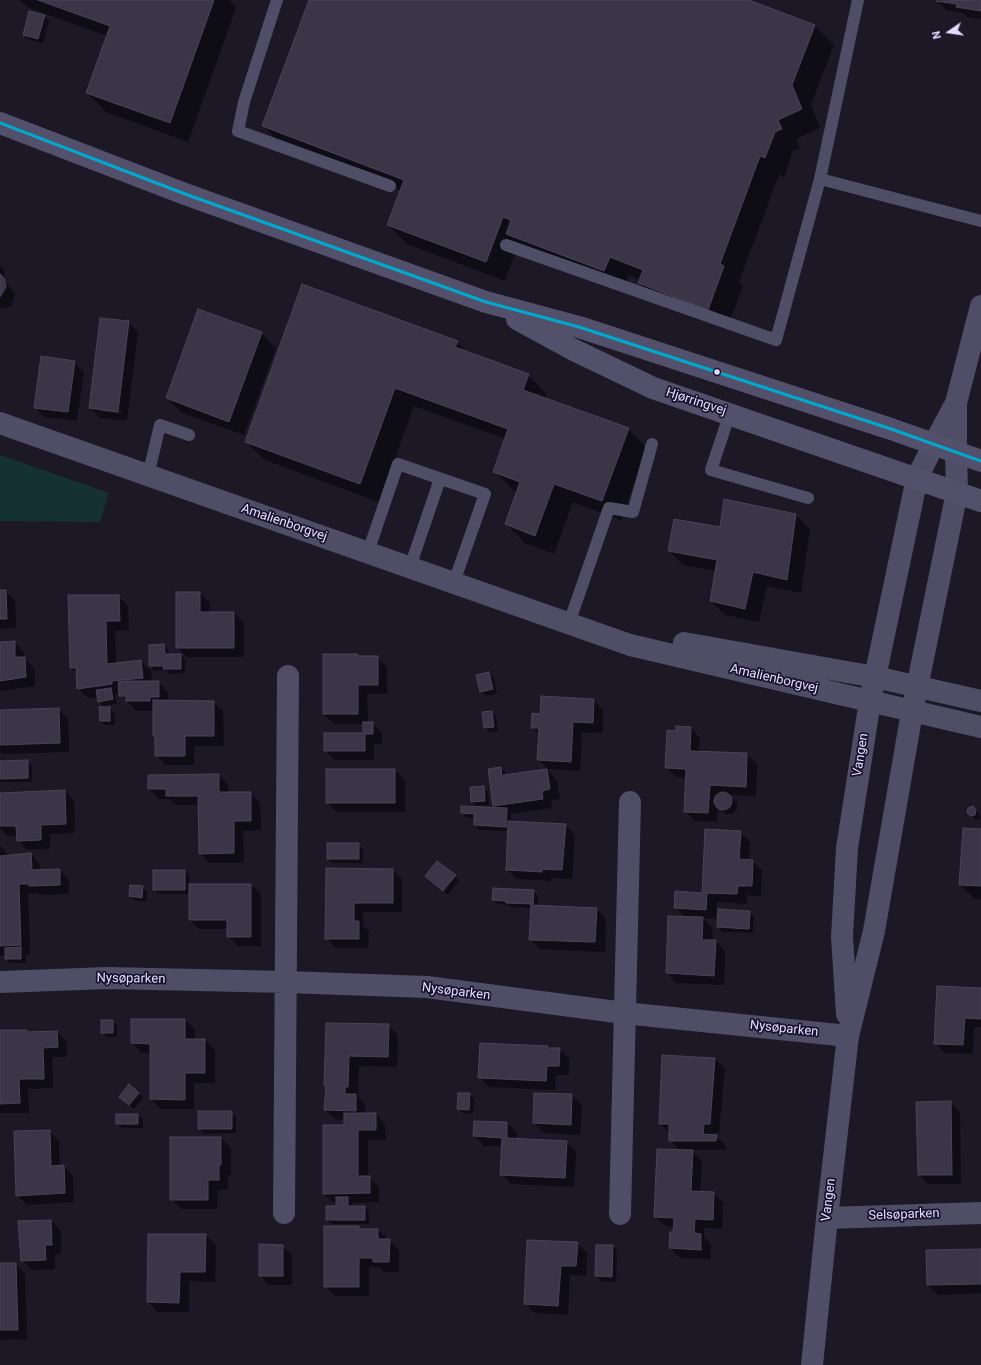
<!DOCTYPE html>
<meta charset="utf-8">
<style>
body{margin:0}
#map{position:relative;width:981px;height:1365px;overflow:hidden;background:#1c1826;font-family:Roboto,sans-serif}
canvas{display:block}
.north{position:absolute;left:929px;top:12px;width:40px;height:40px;-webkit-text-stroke:3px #18122c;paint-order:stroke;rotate:257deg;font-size:11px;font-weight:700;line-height:16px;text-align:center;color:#e2dcff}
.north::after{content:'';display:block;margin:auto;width:14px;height:18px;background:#e2dcff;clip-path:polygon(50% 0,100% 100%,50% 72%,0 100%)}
</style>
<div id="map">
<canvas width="981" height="1365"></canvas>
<div class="north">N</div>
</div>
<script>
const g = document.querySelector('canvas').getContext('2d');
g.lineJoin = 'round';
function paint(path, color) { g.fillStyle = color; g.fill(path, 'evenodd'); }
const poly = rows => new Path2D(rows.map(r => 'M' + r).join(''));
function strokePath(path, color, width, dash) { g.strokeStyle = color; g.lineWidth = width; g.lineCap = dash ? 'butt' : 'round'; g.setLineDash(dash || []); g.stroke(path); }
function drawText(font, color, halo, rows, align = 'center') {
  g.font = font + ' Roboto,sans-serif'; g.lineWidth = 3.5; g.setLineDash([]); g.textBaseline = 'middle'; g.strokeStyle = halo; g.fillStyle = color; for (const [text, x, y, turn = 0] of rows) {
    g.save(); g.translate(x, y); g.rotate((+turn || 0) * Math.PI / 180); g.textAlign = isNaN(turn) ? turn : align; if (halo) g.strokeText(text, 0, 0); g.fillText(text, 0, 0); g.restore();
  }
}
const green = poly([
 [0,455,109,493,100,522,0,521]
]);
const shadow = poly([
 [20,0,229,0,236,8,188,142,106,112,87,93,107,36,27,7],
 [310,0,746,0,815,26,834,45,811,105,820,128,796,139,800,148,793,151,784,177,779,175,739,282,743,286,727,328,658,302,639,283,640,280,629,275,623,290,518,245,505,281,407,244,388,225,401,190,282,145,263,126],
 [937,0,981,0,981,19,967,17,963,13,946,10],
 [44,16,49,21,43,43,28,39,24,35],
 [0,265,5,271,3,279,15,293,12,305,5,309,0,307],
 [128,322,138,332,127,421,100,418,90,408],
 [99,409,123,412,122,414,99,411],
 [261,333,276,348,244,435,182,413,167,398],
 [457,342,467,353,528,375,547,394,545,399,628,429,647,448,621,520,573,502,554,554,525,543,506,524,518,492,513,490,494,471,506,439,414,406,379,502,265,460,246,442],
 [74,362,84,372,77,421,44,417,35,407],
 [725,501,796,515,810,529,801,593,767,586,759,622,725,615,711,601,716,571,683,565,669,550,721,528],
 [0,591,5,591,15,600,16,628,0,629],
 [200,593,210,603,209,613,234,613,244,623,244,657,187,657,177,647],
 [118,596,128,606,129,630,115,631,116,664,141,662,151,671,152,682,158,682,168,692,168,702,213,702,223,711,224,746,194,746,194,765,166,765,156,755,154,711,136,711,120,693,115,694,117,704,103,706,99,701,98,697,88,698,78,688,78,674,71,668],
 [14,642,24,652,24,658,34,668,35,686,2,691,0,689,0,643],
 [164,645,168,650,169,655,180,655,185,659,185,673,169,674,166,670,155,671,150,666,150,646],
 [358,655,360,657,377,657,387,667,387,694,367,694,368,723,372,723,382,733,382,744,374,744,374,760,335,760,325,751,364,734,364,724,334,724,324,714],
 [489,673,494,678,497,693,486,696,481,692],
 [594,700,603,710,603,733,582,732,580,771,548,769,538,759,540,735,532,727,540,715],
 [110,708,114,713,115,725,105,725,101,721],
 [58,709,68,719,69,752,3,754,0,751,0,711],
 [491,712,496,717,498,731,490,732,485,728],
 [690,728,700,738,699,752,747,754,757,764,756,796,729,795,737,803,737,809,732,814,725,814,718,808,717,822,695,821,685,811,686,778,676,777,666,768,677,732],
 [27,761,32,766,32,782,0,782,0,762],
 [500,768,508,775,547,770,557,780,560,799,551,800,552,808,511,814,511,822,565,825,575,835,572,879,551,878,551,881,517,879,507,870,509,831,479,830,475,825,475,818,467,818,462,813,497,809,494,805],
 [395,770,405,780,405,812,337,812,327,802],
 [219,775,228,785,229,793,250,793,260,803,261,830,243,831,244,863,209,863,200,853,199,805,177,805,170,799,159,799,149,789],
 [483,787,488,792,489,805,477,806,472,802],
 [65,791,74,801,75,833,50,834,50,849,28,850,18,840,18,835,8,836,0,828,0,794],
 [976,810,980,815,980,819,976,820,968,813],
 [981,831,981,900,975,899,960,885],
 [740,832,750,842,749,860,752,861,762,870,761,896,747,895,747,904,717,902,716,919,703,918,713,928,712,941,716,941,725,951,724,985,676,983,667,973,685,917,675,907,703,894],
 [358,844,363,849,363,863,332,863,328,859],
 [0,845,8,856,31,854,40,864,41,871,59,870,69,880,69,894,40,895,38,893,28,894,30,954,25,955,26,963,11,963,6,959,6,955,0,956],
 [327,869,393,870,402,879,402,912,363,912,363,926,369,931,368,948,336,948,326,938],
 [185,871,190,875,189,885,251,885,261,894,261,946,238,946,228,936,228,929,199,929,190,920,190,894,159,894,154,890],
 [426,876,455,876,459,880,448,895],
 [142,887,147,892,146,902,135,900,130,896],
 [534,891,538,896,538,907,597,909,606,919,605,952,540,949,530,939,531,908,511,907,509,905,498,904,493,900],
 [749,912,754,917,753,933,722,932,718,927],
 [981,989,981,1027,974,1027,973,1054,945,1053,935,1043],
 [185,1020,195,1030,195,1040,205,1040,215,1050,215,1083,194,1083,194,1109,161,1109,151,1099,151,1053,142,1053,132,1043],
 [113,1021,117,1026,117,1037,107,1037,102,1032],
 [327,1024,388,1025,398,1035,397,1067,359,1066,358,1097,365,1105,365,1114,376,1114,385,1124,386,1140,368,1140,368,1177,379,1187,379,1202,353,1203,353,1207,364,1207,369,1211,369,1224,332,1224,327,1220,337,1207,337,1203,334,1203,324,1194,345,1126,345,1120,335,1119,325,1110,327,1088,325,1086],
 [0,1031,57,1032,67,1042,67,1057,52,1057,53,1088,28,1089,29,1113,0,1113],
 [547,1047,549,1049,560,1049,569,1059,569,1075,556,1075,555,1090,489,1087,479,1077],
 [715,1059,725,1068,719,1133,713,1133,713,1136,716,1136,726,1146,726,1150,691,1150,702,1161,700,1193,714,1193,723,1203,722,1229,704,1228,704,1237,711,1245,710,1259,680,1258,670,1248,674,1227,665,1226,655,1217,680,1151,670,1140,670,1133,660,1124],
 [138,1093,143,1098,134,1109,125,1101],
 [469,1094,474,1099,473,1114,463,1113,458,1109],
 [535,1094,572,1095,582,1105,580,1135,544,1133,534,1123],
 [950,1102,960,1112,961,1184,928,1184,919,1175],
 [199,1112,231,1112,236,1117,236,1133,204,1134,199,1129],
 [138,1115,143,1119,143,1128,122,1128,117,1124],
 [507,1123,517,1133,516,1139,566,1142,576,1151,574,1187,511,1184,501,1174,503,1146,484,1146,474,1136],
 [49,1131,59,1141,60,1167,64,1166,73,1176,74,1202,27,1205,17,1195],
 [221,1138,231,1148,231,1175,228,1175,228,1189,218,1190,217,1209,181,1209,171,1199],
 [51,1221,61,1231,61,1254,55,1255,55,1269,32,1270,22,1260],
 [358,1227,361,1230,378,1230,399,1250,399,1272,384,1272,379,1267,369,1267,369,1296,335,1296,325,1286],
 [149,1235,206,1235,216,1245,215,1282,189,1281,189,1312,158,1312,148,1302],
 [577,1243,587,1253,586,1276,570,1275,568,1315,534,1313,525,1303],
 [282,1246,292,1255,292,1285,269,1285,260,1275],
 [597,1246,613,1246,617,1251,616,1282,601,1281,596,1276],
 [981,1250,981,1293,938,1295,928,1285],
 [0,1264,16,1264,25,1273,27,1339,0,1340]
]);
const building = poly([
 [38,0,214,0,170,123,86,93,110,26,38,0],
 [309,0,749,0,815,25,792,85,802,109,778,120,782,129,775,132,765,158,760,156,720,264,724,266,708,310,638,283,643,270,610,257,604,271,506,234,511,220,503,217,486,262,387,225,404,180,262,126,309,0],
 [981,0,981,11,956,7,957,4,936,1,981,0],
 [29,11,45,15,38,39,23,35,29,11],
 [0,274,4,278,6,287,0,297,0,274],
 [302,284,458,341,455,347,529,374,523,390,629,428,602,501,554,484,535,536,505,524,520,482,493,472,508,429,395,388,360,484,245,442,302,284],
 [198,309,262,332,229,422,166,398,198,309],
 [100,318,129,321,118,412,89,408,100,318],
 [41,356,75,361,68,412,34,408,41,356],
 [724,499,796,514,787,580,753,572,745,609,710,601,717,560,668,551,674,519,720,527,724,499],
 [0,590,6,590,7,619,0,619,0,590],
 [176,592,200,592,200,612,234,612,234,648,176,648,176,592],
 [68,595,119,595,120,621,106,621,107,664,141,660,143,678,112,681,112,684,77,689,76,668,70,668,68,595],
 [15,641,15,657,25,657,26,677,0,681,0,642,15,641],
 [164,644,165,654,181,654,181,669,163,669,164,666,149,666,149,645,164,644],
 [323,654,358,654,358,656,378,656,378,685,358,685,358,714,323,714,323,654],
 [489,672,493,689,480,692,476,675,489,672],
 [126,681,159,681,159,697,150,697,150,701,126,701,126,696,119,696,118,682,126,681],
 [111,688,113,699,98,702,96,690,111,688],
 [541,696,594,699,593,723,573,722,571,762,537,760,539,728,531,728,532,713,540,714,541,696],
 [153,700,214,701,214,736,185,736,185,756,155,756,155,736,153,736,153,700],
 [99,707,110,707,110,721,100,721,99,707],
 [59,708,60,743,0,745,0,710,59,708],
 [492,711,494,727,484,728,482,712,492,711],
 [363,722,373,722,373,734,365,734,365,751,324,751,324,733,363,733,363,722],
 [676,726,691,727,690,751,747,753,746,787,710,785,708,813,684,812,686,769,665,768,667,730,676,731,676,726],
 [28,760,28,778,0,779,0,761,28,760],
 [501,767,502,779,504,779,503,775,547,769,550,789,542,791,543,799,493,806,488,769,501,767],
 [326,769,395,769,395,803,326,803,326,769],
 [219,774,219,792,251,792,251,821,234,821,234,853,199,854,198,796,166,796,166,789,148,789,148,775,219,774],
 [484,786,485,801,471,802,470,787,484,786],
 [65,790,66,824,41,825,41,840,17,841,16,826,0,826,0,793,65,790],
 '714 801a9 9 0 1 1 18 0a9 9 0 1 1-18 0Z',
 [461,806,507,808,506,827,474,825,474,814,461,813,461,806],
 [973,806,976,810,975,815,971,816,967,813,968,808,973,806],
 [508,821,566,824,562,870,542,869,542,872,506,870,508,821],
 [963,828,981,829,981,886,959,885,963,828],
 [705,829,741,831,739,859,753,860,752,886,738,886,737,894,707,893,706,910,674,908,675,891,702,893,705,829],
 [327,843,359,843,359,859,327,859,327,843],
 [31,853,32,870,60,869,60,885,29,886,29,884,19,884,21,945,0,946,0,856,31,853],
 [437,861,456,875,443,891,425,876,437,861],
 [326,868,393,869,393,903,354,903,354,921,359,921,359,939,325,939,326,868],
 [153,870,185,870,185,890,153,890,153,870],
 [189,884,251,884,251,937,227,937,227,920,189,920,189,884],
 [130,885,143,886,142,898,129,896,130,885],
 [493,888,534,890,533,904,506,903,505,901,492,900,493,888],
 [531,905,597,908,595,942,529,940,531,905],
 [718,909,750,911,749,929,717,927,718,909],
 [668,916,703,917,702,940,716,940,714,976,666,973,668,916],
 [21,947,21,959,5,959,5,948,21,947],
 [937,986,981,988,981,1019,965,1018,963,1045,934,1044,937,986],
 [131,1019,185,1019,185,1039,205,1039,205,1073,185,1073,185,1100,150,1099,150,1044,131,1043,131,1019],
 [101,1020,113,1020,113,1033,101,1033,101,1020],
 [326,1023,389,1024,388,1057,349,1056,348,1087,345,1087,345,1094,356,1094,356,1111,324,1110,326,1086,324,1086,326,1023],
 [0,1030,27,1030,27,1032,57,1031,58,1047,43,1048,44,1079,19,1079,20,1103,0,1104,0,1030],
 [480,1043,548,1046,547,1048,560,1048,559,1066,547,1066,546,1081,478,1078,480,1043],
 [662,1055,715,1058,710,1124,704,1124,703,1134,717,1135,716,1141,669,1141,669,1124,659,1124,662,1055],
 [129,1084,139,1093,129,1105,119,1097,129,1084],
 [458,1093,470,1093,469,1110,457,1109,458,1093],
 [534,1093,572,1094,571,1125,533,1123,534,1093],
 [951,1101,952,1175,918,1175,916,1102,951,1101],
 [198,1111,232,1111,232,1129,198,1129,198,1111],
 [344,1113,376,1113,376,1130,358,1130,358,1176,370,1176,370,1193,323,1194,323,1125,344,1125,344,1113],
 [116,1114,138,1114,138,1124,116,1124,116,1114],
 [474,1121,507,1122,507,1138,567,1141,565,1178,500,1175,502,1138,473,1136,474,1121],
 [50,1130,51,1166,64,1165,65,1193,16,1196,14,1131,50,1130],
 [170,1137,221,1137,221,1165,219,1165,219,1180,208,1180,208,1200,170,1200,170,1137],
 [657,1149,693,1150,691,1191,714,1192,713,1220,695,1219,694,1233,701,1234,701,1250,669,1248,670,1232,673,1232,674,1218,654,1217,657,1149],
 [336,1197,348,1197,348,1206,365,1206,365,1220,326,1220,326,1206,336,1206,336,1197],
 [51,1220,52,1245,45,1245,46,1260,21,1261,18,1221,51,1220],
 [324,1226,359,1226,359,1229,378,1229,378,1239,390,1239,389,1262,373,1262,373,1258,359,1258,359,1287,324,1287,324,1226],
 [148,1234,206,1234,205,1272,180,1272,179,1303,147,1302,148,1234],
 [527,1240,578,1242,576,1266,561,1266,558,1306,524,1304,527,1240],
 [259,1244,283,1245,283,1276,259,1276,259,1244],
 [596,1245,613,1245,612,1277,595,1276,596,1245],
 [981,1249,981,1284,927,1285,926,1250,981,1249],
 [0,1263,16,1263,18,1330,0,1330,0,1263]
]);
const service = poly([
 [277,0,244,102,238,131,390,186],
 [858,0,820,179,981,221],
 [506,245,776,340,820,179],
 [730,413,711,470,808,498],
 [148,476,160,425,189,435],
 [368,552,398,464,485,494,454,582],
 [410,567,440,479],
 [569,623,609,508,633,512,652,444]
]);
const minor = poly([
 [956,406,956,452],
 [0,423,630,645,981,727],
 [934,444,956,403,981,306],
 [684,643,875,677,981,701],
 [0,982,108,978,286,982,427,987,624,1013,848,1036],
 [284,1213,288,676],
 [620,1214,630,802],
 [827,1218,981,1213]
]);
const tertiary = poly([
 [847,1014,842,937,847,848,870,701,917,478,934,444],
 [812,1365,827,1218,848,1036,874,931,912,712,957,492,956,452]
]);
const secondary = poly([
 [0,123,185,194,486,302,579,327,891,429,981,461],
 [517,319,574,350,653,388,981,501]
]);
const bus1 = poly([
 [0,123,185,194,486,302,579,327,891,429,981,461]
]);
const markers = [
 [717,372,3.5,"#e2dcff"]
];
const streetNames = [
 ["Hjørringvej",696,402,18],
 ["Amalienborgvej",284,523,19],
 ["Amalienborgvej",774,679,13],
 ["Vangen",861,755,-81],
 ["Nysøparken",131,979,1],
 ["Nysøparken",456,992,7],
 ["Nysøparken",784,1029,6],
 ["Vangen",829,1200,-83],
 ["Selsøparken",904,1215,-2]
];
paint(green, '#163134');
paint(shadow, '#0007');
paint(building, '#3b3647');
strokePath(building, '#494358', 1);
strokePath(service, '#504d66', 12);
strokePath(minor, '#504d66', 22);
strokePath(tertiary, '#504d66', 22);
strokePath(secondary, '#53506c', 22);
strokePath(bus1, '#00a9ce', 3);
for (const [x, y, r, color] of markers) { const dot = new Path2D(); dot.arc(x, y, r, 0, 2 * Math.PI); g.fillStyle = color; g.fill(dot); strokePath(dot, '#18122c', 1.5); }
drawText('13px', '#e2dcff', '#18122c', streetNames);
</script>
